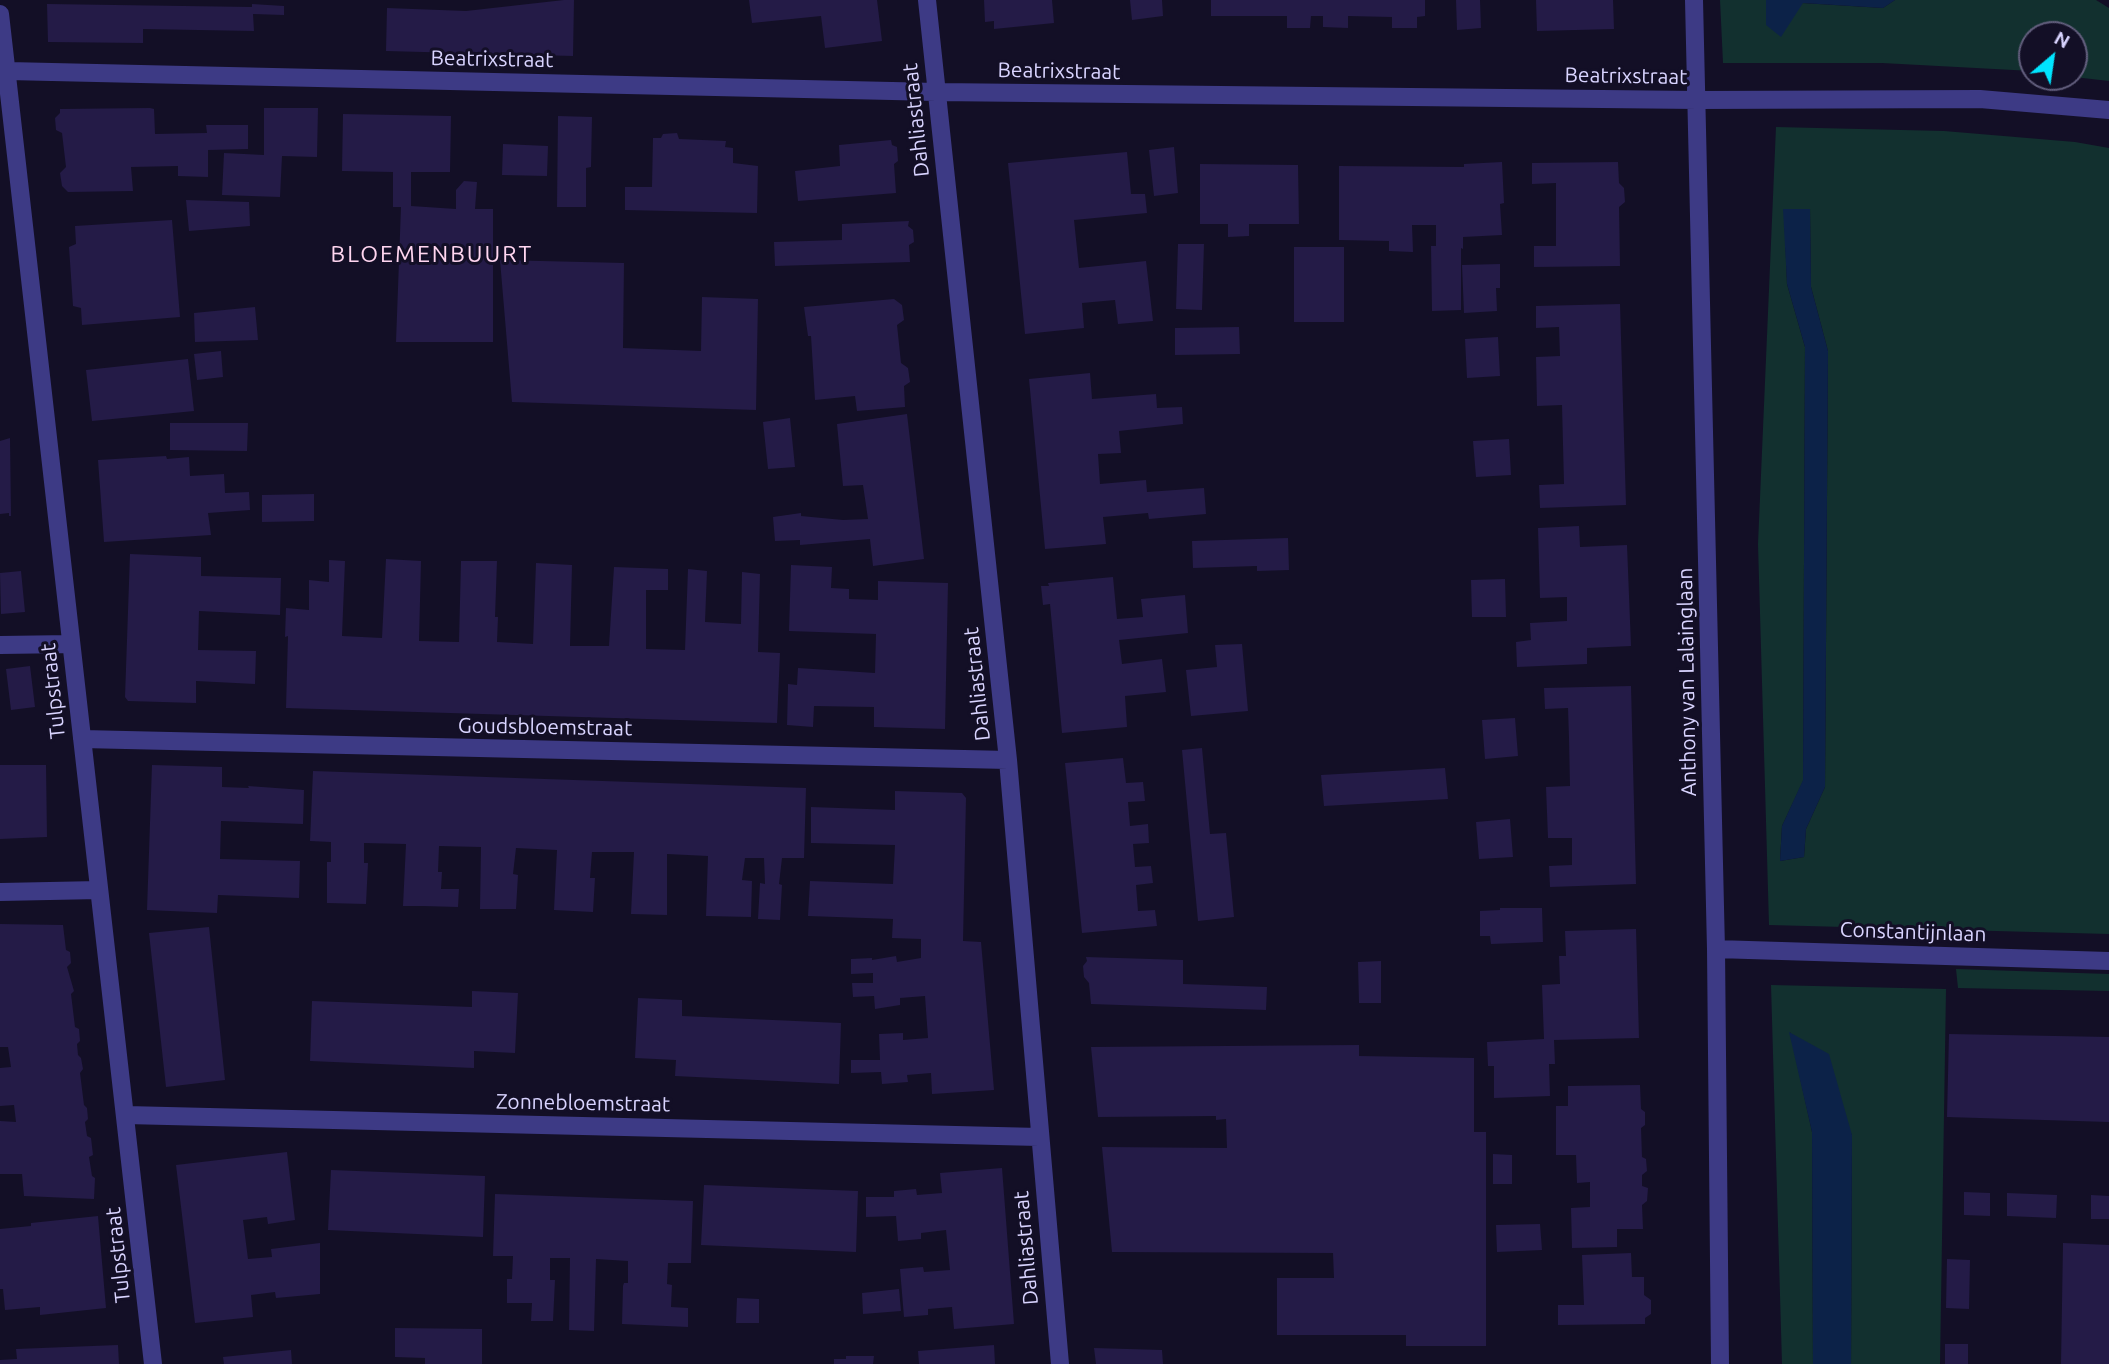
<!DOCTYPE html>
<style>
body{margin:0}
#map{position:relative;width:2109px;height:1364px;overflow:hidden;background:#130f26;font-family:Ubuntu,sans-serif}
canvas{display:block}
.north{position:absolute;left:2018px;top:21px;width:70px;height:70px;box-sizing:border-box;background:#130f26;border:2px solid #625e7d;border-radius:50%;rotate:29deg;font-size:19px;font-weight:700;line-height:28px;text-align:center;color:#d9d4ff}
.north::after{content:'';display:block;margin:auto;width:24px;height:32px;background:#00e5ff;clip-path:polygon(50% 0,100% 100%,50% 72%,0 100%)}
</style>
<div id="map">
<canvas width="2109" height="1364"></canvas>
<div class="north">N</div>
</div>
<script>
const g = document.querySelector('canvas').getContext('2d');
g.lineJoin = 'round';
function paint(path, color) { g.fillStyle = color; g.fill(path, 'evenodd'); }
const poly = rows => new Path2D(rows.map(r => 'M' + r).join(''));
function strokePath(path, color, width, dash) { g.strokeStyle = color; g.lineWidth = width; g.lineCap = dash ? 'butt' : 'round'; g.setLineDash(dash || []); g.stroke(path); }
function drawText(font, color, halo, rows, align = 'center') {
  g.font = font + ' Ubuntu,sans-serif'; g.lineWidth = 6; g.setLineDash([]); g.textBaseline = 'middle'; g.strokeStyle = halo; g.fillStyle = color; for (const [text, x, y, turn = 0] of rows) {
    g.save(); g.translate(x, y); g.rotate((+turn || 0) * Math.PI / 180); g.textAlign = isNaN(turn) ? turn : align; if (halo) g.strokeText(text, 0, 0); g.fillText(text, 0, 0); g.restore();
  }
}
const green = poly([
 [1720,0,1766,0,1766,25,1802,3,1883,8,1895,0,2096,0,2109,8,2109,81,2074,77,2074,35,2032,35,2032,71,1882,63,1723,63],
 [1776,127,1944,131,2075,142,2109,148,2109,934,1769,925,1758,544],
 [1784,209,1810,209,1811,287,1828,351,1825,787,1806,829,1804,857,1780,861,1782,826,1803,781,1805,347,1787,284],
 [1956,969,2109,974,2109,991,1958,988],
 [1771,985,1946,989,1940,1364,1851,1364,1852,1135,1790,1032,1812,1132,1813,1364,1782,1364]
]);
const water = poly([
 [1766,0,1895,0,1883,8,1803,3,1781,37,1766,25],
 [1783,209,1810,209,1811,287,1828,351,1825,787,1806,829,1804,857,1780,861,1782,826,1803,780,1805,347,1787,284],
 [1789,1032,1829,1054,1852,1135,1851,1364,1813,1364,1812,1132]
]);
const building = poly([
 [564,0,574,0,573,56,386,51,387,8,466,11],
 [749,0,877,0,882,41,825,48,821,16,752,23],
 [984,0,1052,0,1054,23,994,29,994,21,985,22],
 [1130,0,1162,0,1163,16,1132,20],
 [1211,0,1425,0,1425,16,1417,17,1417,28,1392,28,1392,17,1348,16,1348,28,1323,27,1323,16,1311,16,1310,28,1287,28,1287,16,1211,16],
 [1456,0,1480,0,1481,28,1457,30],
 [1536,0,1613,0,1614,29,1537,31],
 [47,4,252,7,252,4,284,6,284,15,253,14,254,31,143,29,143,43,48,42],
 [150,108,154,109,155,134,207,133,206,125,248,125,248,149,208,150,208,177,178,176,178,166,131,167,133,191,68,192,62,186,60,173,66,167,62,133,56,130,55,118,60,113,60,109],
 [264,108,318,108,317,157,282,156,280,197,222,195,224,153,264,155],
 [343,114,451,116,450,172,411,172,411,206,456,209,456,190,464,181,477,182,475,209,493,209,493,342,396,342,401,207,393,207,393,172,342,171],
 [558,116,592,117,591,167,586,168,586,207,557,207],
 [677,133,679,139,726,141,725,147,733,148,733,163,758,166,757,213,625,210,625,187,652,187,653,138,661,138,663,134],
 [891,140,892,145,897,147,898,161,894,164,896,193,798,201,795,171,840,166,839,145],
 [503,144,548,146,547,176,502,175],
 [1174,147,1178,193,1154,196,1149,150],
 [1127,152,1131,194,1145,194,1147,213,1074,220,1079,268,1146,261,1153,321,1118,324,1115,300,1082,303,1084,328,1025,334,1008,163],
 [1502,162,1504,203,1500,204,1502,235,1463,237,1463,249,1461,248,1461,310,1432,311,1431,246,1436,246,1436,225,1412,225,1413,252,1389,251,1389,241,1339,240,1339,166,1464,167,1464,164],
 [1618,162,1619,183,1624,188,1625,202,1619,207,1620,266,1534,267,1534,246,1556,246,1556,183,1532,184,1532,163],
 [1200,164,1298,165,1299,224,1249,224,1249,236,1228,237,1228,224,1200,224],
 [186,200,249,202,250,226,189,231],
 [172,220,180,317,82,325,81,308,73,306,69,247,76,244,75,226],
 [909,221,908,226,913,230,914,242,909,245,910,262,775,266,774,242,842,240,842,224],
 [1178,244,1204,244,1202,310,1176,309],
 [1294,247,1344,247,1344,322,1294,322],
 [500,260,624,263,623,348,701,351,702,297,758,299,756,410,512,402],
 [1500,264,1500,288,1496,288,1497,311,1464,313,1462,265],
 [894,299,902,305,904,320,897,325,901,363,908,368,910,382,904,386,905,407,857,411,855,396,815,400,811,336,808,336,804,307],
 [1620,304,1626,505,1540,508,1539,485,1564,484,1562,405,1537,406,1536,357,1560,356,1559,327,1536,328,1536,306],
 [255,307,258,340,195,342,194,313],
 [1239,327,1240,354,1175,355,1175,328],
 [1498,337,1500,376,1467,378,1465,339],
 [221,351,223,377,197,380,194,354],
 [188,359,194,411,92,421,86,370],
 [1090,373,1092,399,1156,394,1157,408,1182,407,1183,424,1119,431,1121,453,1098,454,1100,484,1146,480,1147,492,1204,488,1206,514,1149,519,1148,513,1103,517,1106,544,1045,549,1029,379],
 [907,414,924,559,873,566,870,539,800,545,800,540,775,541,773,517,801,513,801,516,843,520,868,519,863,485,843,486,837,424],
 [790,418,795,467,768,469,763,422],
 [170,423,248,423,247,451,170,450],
 [10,438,11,516,9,516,9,513,0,514,0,441],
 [1509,439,1511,475,1476,477,1473,441],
 [166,456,167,459,189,457,190,476,224,474,225,493,249,492,250,510,208,513,211,535,104,542,98,460],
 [314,494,314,521,262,522,262,495],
 [1579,526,1580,547,1627,545,1631,646,1587,648,1587,664,1517,667,1516,642,1531,640,1530,623,1567,621,1567,597,1540,598,1538,528],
 [1288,538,1289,570,1257,571,1257,566,1193,568,1192,541],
 [130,554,201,557,201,576,281,578,280,615,199,611,198,650,256,651,255,684,196,681,196,703,128,701,125,697],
 [386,559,421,561,419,641,459,642,461,561,497,561,495,617,498,617,497,642,533,644,536,563,572,565,570,646,609,646,614,567,668,569,668,590,646,590,646,649,685,650,688,569,707,571,705,622,741,624,742,572,760,574,758,652,780,653,777,723,286,708,288,636,285,637,286,608,309,610,309,580,329,582,329,560,345,561,342,636,382,638],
 [791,565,832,567,831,588,849,589,849,599,878,600,878,581,948,583,945,729,874,727,874,707,814,706,813,727,787,725,788,688,788,684,797,685,798,668,875,673,876,634,789,631],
 [21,571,25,612,1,614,0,573],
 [1113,577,1117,619,1143,617,1141,599,1185,595,1188,633,1119,640,1122,664,1162,659,1166,692,1125,696,1127,727,1062,733,1050,604,1043,605,1041,586,1049,586,1048,583],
 [1505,579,1506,617,1472,617,1471,580],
 [1242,644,1248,711,1191,716,1186,670,1217,667,1215,645],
 [30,666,35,707,11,710,6,669],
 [1631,686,1636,884,1550,887,1549,866,1572,865,1572,838,1548,838,1546,787,1570,786,1569,738,1568,708,1545,709,1544,688],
 [1515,718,1518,756,1485,759,1482,720],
 [1202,748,1210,834,1226,833,1234,917,1198,921,1182,750],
 [1123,758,1126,783,1143,782,1145,801,1128,802,1130,826,1148,824,1149,843,1133,844,1135,867,1151,866,1153,883,1136,885,1138,911,1155,910,1157,926,1082,933,1065,763],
 [0,765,46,765,47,837,0,839],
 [152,765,222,767,222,787,249,788,248,786,304,790,303,824,221,821,220,859,300,861,299,898,218,895,217,913,147,910],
 [1445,768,1448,799,1324,806,1321,775],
 [313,771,806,788,804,858,782,858,779,884,782,885,780,920,758,919,760,883,765,884,764,858,745,858,742,880,752,881,751,917,706,916,708,856,667,854,667,915,631,914,634,852,592,852,590,878,595,878,593,912,554,910,557,850,516,848,513,874,518,875,516,909,480,909,481,847,439,846,438,872,442,872,441,889,459,889,458,907,423,906,403,906,406,844,364,843,364,863,368,863,366,904,327,903,327,862,331,862,331,842,310,841],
 [895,791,962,793,966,798,963,941,981,942,994,1090,932,1094,931,1073,907,1075,908,1082,882,1084,881,1072,851,1073,851,1060,880,1060,879,1034,903,1033,903,1040,928,1038,925,996,900,998,900,1005,875,1009,874,996,853,997,852,983,873,983,873,973,851,974,851,959,872,958,872,960,896,956,897,962,921,958,921,939,892,938,893,919,808,916,810,881,893,884,895,845,811,843,811,807,895,810],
 [1510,819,1513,857,1479,859,1476,822],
 [1500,908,1542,908,1543,942,1491,944,1490,936,1480,936,1480,911,1500,910],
 [0,924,63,925,66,950,70,952,71,963,67,967,74,991,71,994,75,1027,79,1029,80,1041,77,1044,78,1055,81,1058,83,1069,80,1073,84,1105,87,1108,88,1119,85,1122,87,1136,91,1138,93,1155,89,1157,92,1176,95,1178,94,1199,24,1196,22,1174,0,1174,0,1121,16,1122,14,1105,0,1106,0,1068,11,1067,8,1047,0,1047],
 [209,927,225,1080,166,1087,149,933],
 [1636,929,1639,1038,1554,1040,1555,1064,1549,1064,1550,1096,1494,1098,1494,1066,1488,1066,1487,1042,1544,1039,1542,985,1560,984,1559,956,1566,956,1565,931],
 [1086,957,1183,960,1183,984,1267,987,1266,1010,1091,1004,1089,983,1084,977,1083,966,1087,961],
 [1381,961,1381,1003,1359,1003,1358,962],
 [472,991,518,993,515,1053,474,1051,474,1068,310,1061,312,1001,472,1007],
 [638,998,682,1000,682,1016,841,1023,839,1084,675,1076,676,1060,635,1058],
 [1949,1034,2109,1037,2109,1122,1947,1117],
 [1359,1045,1359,1056,1474,1058,1474,1132,1486,1132,1486,1346,1406,1346,1406,1335,1277,1335,1277,1278,1334,1278,1333,1253,1112,1252,1102,1147,1227,1148,1226,1119,1216,1120,1216,1116,1098,1117,1091,1047],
 [1640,1085,1641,1109,1645,1112,1645,1125,1641,1128,1642,1157,1646,1159,1647,1171,1642,1175,1642,1186,1648,1188,1647,1201,1642,1205,1643,1229,1617,1229,1617,1247,1572,1248,1571,1208,1590,1207,1590,1182,1577,1183,1576,1155,1556,1155,1556,1106,1568,1106,1568,1086],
 [287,1152,295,1220,268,1224,267,1217,243,1220,248,1259,272,1257,271,1249,320,1243,320,1294,276,1298,275,1292,251,1295,253,1317,195,1323,176,1165],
 [1493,1154,1512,1155,1512,1184,1493,1184],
 [1002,1168,1014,1324,954,1329,952,1307,928,1309,928,1315,904,1317,900,1269,923,1267,924,1272,950,1270,946,1230,921,1233,921,1239,898,1241,896,1216,866,1217,866,1197,894,1197,894,1191,916,1189,917,1195,942,1193,940,1173],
 [331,1170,485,1176,483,1237,328,1230],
 [704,1185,858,1191,856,1252,701,1245],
 [1964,1192,1990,1193,1990,1216,1964,1215],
 [2007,1193,2057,1195,2056,1218,2007,1216],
 [495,1194,693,1201,691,1263,668,1263,667,1284,672,1285,671,1307,688,1308,688,1327,622,1324,623,1286,624,1283,628,1283,628,1261,596,1259,594,1331,569,1330,570,1258,550,1258,550,1280,555,1280,553,1321,531,1321,532,1303,507,1303,507,1279,512,1279,513,1256,493,1256],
 [2091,1195,2109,1196,2109,1219,2091,1219],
 [98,1216,106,1308,40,1315,40,1307,5,1310,3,1289,0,1289,0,1229,31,1226,31,1223],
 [1540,1224,1542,1250,1497,1252,1496,1225],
 [2063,1243,2109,1245,2109,1364,2061,1364],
 [1631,1253,1632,1277,1644,1277,1644,1295,1651,1300,1651,1314,1645,1318,1645,1324,1558,1325,1558,1305,1584,1305,1582,1255],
 [1947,1259,1970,1260,1969,1309,1946,1308],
 [899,1289,901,1311,863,1314,862,1293],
 [737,1298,759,1299,759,1323,736,1323],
 [395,1328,482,1329,482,1364,425,1364,425,1358,395,1357],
 [1945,1344,1968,1344,1968,1364,1945,1364],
 [118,1345,119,1364,0,1364,0,1360,17,1359,16,1349],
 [994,1345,995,1364,919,1364,918,1351],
 [1094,1348,1162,1350,1163,1364,1096,1364],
 [291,1350,292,1364,224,1364,223,1357],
 [846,1356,874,1356,873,1364,834,1364,834,1359,846,1359]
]);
const street = poly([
 [927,0,1008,760,1060,1364],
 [1694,0,1716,949,1720,1364],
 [0,14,153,1364],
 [8,71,936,92,1697,100,1980,99,2109,110],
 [0,645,71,644],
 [82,739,1008,760],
 [0,892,99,890],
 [1716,949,2109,961],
 [126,1115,1039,1137]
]);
const streetNames = [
 ["Beatrixstraat",492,59,1],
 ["Beatrixstraat",1059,71,1],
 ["Beatrixstraat",1626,76,1],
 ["Dahliastraat",916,120,-96],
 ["Anthony van Lalainglaan",1687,682,-91],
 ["Dahliastraat",977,684,-96],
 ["Tulpstraat",53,691,-96],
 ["Goudsbloemstraat",545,727,1],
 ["Constantijnlaan",1913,932,2],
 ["Zonnebloemstraat",583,1103,1],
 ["Dahliastraat",1026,1248,-95],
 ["Tulpstraat",118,1255,-96]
];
const neighbourhoodNames = [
 ["BLOEMENBUURT",432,254]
];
paint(green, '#12302f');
paint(water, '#0c2248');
paint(building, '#241b47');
strokePath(street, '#3d3a85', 18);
drawText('21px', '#d9d4ff', '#130f26', streetNames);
g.letterSpacing = '2px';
drawText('23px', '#ffd6f0', '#130f26', neighbourhoodNames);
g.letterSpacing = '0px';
</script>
